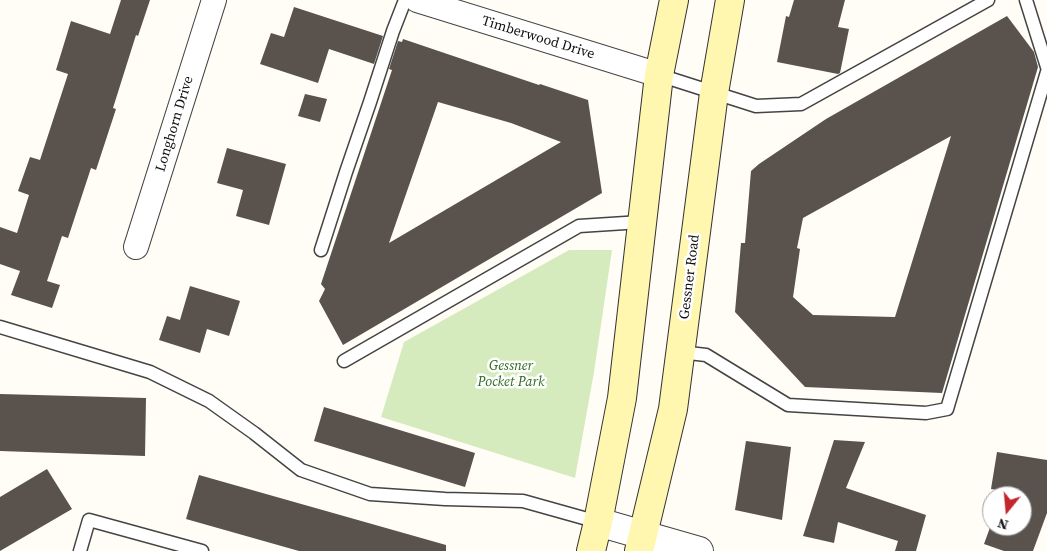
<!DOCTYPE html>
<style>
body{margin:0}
#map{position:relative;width:1047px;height:551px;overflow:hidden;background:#fffdf5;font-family:"Source Serif 4",serif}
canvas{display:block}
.north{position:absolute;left:982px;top:486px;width:50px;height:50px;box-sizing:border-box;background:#fff;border:1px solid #a0a0a0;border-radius:50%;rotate:197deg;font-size:14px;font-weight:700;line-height:20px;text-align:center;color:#111}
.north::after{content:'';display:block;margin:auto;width:18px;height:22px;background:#c4262e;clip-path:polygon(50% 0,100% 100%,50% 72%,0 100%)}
</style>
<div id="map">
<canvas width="1047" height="551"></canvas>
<div class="north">N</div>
</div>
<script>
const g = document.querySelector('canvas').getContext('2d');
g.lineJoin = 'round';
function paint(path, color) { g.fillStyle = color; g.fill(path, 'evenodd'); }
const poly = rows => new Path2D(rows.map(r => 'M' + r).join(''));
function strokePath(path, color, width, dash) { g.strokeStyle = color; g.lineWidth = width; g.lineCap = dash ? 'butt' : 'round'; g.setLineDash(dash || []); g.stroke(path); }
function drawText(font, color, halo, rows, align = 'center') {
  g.font = font + ' "Source Serif 4",serif'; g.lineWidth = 5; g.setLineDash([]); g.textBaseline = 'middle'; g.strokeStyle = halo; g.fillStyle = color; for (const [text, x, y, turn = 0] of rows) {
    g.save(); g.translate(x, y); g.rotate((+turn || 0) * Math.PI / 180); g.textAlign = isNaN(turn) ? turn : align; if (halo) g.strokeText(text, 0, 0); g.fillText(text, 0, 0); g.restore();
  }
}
const green = poly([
 [569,250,612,250,594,372,575,478,381,417,404,342]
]);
const building = poly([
 [121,0,150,0,138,36,136,35,113,108,116,109,96,170,91,168,68,238,62,236,47,281,60,285,52,308,11,295,20,271,0,264,0,227,17,233,29,195,18,191,30,157,40,160,68,74,56,70,71,21,110,34],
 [794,0,845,0,838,27,849,29,840,73,838,74,777,62,786,16,789,17],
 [294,7,383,36,374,64,329,49,318,83,260,64,271,33,284,37],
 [1007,16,1034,52,1038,67,942,393,805,387,735,312,741,243,745,243,751,171,759,164,826,119],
 [951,136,895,317,813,315,793,297,800,249,797,248,803,218],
 [403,39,539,85,540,84,588,100,602,193,343,345,319,301,325,289,321,284,392,70,389,69,398,41,402,42],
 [438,102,511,123,561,142,389,243],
 [305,94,327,99,320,122,298,116],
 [227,148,286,164,269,225,236,216,243,190,217,183],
 [190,286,240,301,229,336,207,329,200,353,159,340,167,316,180,320],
 [0,394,146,398,145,456,0,451],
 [324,407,475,453,465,487,314,441],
 [834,440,865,442,846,488,926,515,916,551,895,551,898,541,838,522,834,543,803,536],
 [746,441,791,447,782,520,735,510],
 [997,452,1047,460,1047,513,1033,551,1004,551,984,544,992,522,992,526,1022,526,1022,496,1002,496,1004,491,991,489],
 [47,469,72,509,0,551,0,497],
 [199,475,446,545,446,551,299,551,186,519]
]);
const service = poly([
 [1026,0,1047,67],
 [659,75,756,106,801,104,988,0],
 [321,250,346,172,370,102,393,31,405,0],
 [0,327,150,372,209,401,254,433,301,470,370,494,445,499,523,501,598,522],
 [680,352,706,355,788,405,926,413,947,409,1047,72],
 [344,361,579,226,641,222],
 [80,551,89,520,202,551]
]);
const minor = poly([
 [417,0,659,75],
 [136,247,214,0]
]);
const tertiary = poly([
 [598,522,699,551]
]);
const secondary = poly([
 [591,551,598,522,622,398,659,75,674,0],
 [639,551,673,409,714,93,730,0]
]);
const streetNames = [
 ["Timberwood Drive",538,38,17],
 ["Longhorn Drive",175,124,-73],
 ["Gessner Road",690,277,-83]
];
const parkNames = [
 ["Gessner",511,366],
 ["Pocket Park",511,382]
];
paint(green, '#d5ebbd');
paint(building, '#5a524d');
strokePath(service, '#444', 15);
strokePath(minor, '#444', 26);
strokePath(tertiary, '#444', 30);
strokePath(secondary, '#333', 30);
strokePath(service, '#fff', 12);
strokePath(minor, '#fff', 24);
strokePath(tertiary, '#fff', 28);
strokePath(secondary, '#fff6b0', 28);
drawText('14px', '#111', '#fff', streetNames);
drawText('italic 14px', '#2f6b1f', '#fff', parkNames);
</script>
